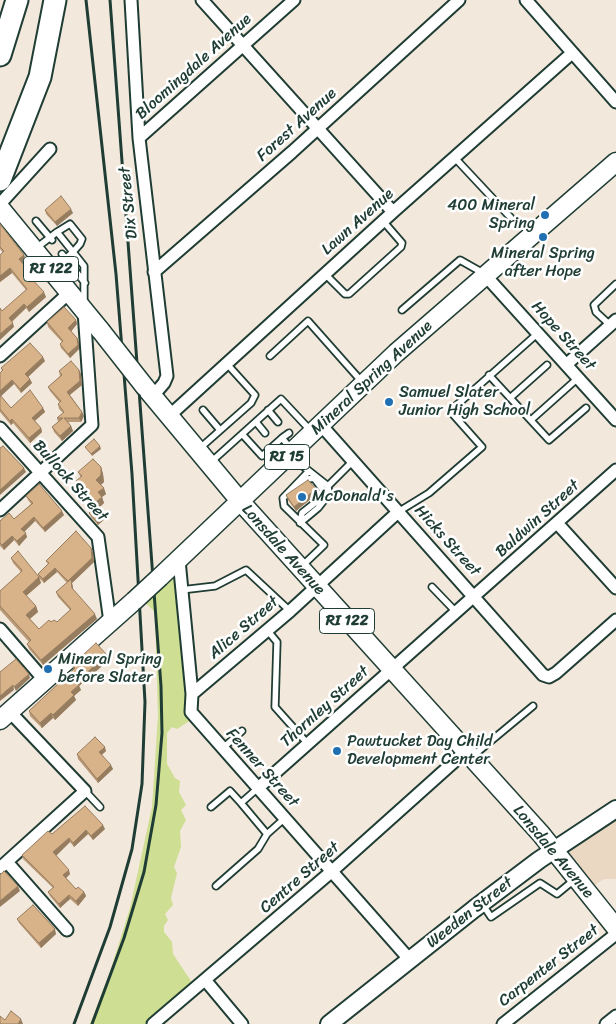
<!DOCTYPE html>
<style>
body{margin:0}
canvas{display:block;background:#f3e8dc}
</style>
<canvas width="616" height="1024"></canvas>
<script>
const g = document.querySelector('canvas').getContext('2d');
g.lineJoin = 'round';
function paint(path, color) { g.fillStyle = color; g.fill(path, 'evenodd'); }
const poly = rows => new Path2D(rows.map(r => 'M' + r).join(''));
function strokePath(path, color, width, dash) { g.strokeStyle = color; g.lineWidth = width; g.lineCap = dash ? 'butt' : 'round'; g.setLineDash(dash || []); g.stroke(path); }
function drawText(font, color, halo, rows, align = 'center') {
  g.font = font + ' Sriracha,sans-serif'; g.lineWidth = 5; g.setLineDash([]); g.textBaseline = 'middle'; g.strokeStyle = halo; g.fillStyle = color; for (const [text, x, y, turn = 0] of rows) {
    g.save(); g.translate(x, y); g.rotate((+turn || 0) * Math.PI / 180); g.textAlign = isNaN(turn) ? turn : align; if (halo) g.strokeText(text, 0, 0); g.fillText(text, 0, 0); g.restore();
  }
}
const built = poly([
 [616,806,616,879,604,879,586,891,557,844]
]);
const green = poly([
 [177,560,194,718,177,729,172,727,167,733,167,764,175,778,180,781,179,792,186,805,181,810,186,820,180,831,181,847,174,867,177,873,171,898,173,905,165,914,168,920,164,926,164,932,172,942,173,954,195,987,152,1024,90,1024,109,975,130,908,152,807,158,715,155,612,138,596]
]);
const lane = poly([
 [454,157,511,218],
 [36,221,52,240],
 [35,249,57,232],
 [62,254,85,283],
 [53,269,66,258,73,252,80,244,82,239,70,224,57,232,73,252,84,266,84,304],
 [325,274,345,294,349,294,401,247,402,243,383,221],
 [402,310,460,260,483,273],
 [610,325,596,312,594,305,616,284],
 [270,356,308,321,363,383],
 [489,375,549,440,586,408],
 [510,398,547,365],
 [203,410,220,430],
 [268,410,278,422],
 [531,420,578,378],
 [256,422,265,433],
 [289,433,282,438,292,450],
 [242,434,262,456,282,438],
 [199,449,251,403,255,395,227,364],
 [290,456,328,486,329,494,318,508,300,523],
 [211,462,281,399,311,431],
 [328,486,353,461],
 [299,487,308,479,314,478,323,490,321,498,302,513,300,523],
 [398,512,429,493,482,447,450,411,537,334],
 [301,567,324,545,284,506,283,498,309,471],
 [432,587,457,613],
 [181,590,215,586,246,570,290,611],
 [267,630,277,642,275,707,308,744],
 [223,748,242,731],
 [474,755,533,706],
 [258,788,241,803,267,834,285,818],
 [85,791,100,807],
 [211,807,230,791,241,803],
 [216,886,258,849,267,834],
 [483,905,491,917,540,883,557,894,574,880]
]);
const street = poly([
 [131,0,139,138,167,376,164,383,152,397],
 [202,0,393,212],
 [526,0,616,102],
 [139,138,294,0],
 [0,204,50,149],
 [154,272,292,152,459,0],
 [485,275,616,420],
 [0,356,70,292],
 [567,364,616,320],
 [168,417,393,212,572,53],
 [321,425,543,675,549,677,556,673,616,620],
 [0,428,98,537,110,622],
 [0,510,92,425,84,311],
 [557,523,616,588],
 [179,560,192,694,191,712,410,960],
 [0,629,45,681],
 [192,694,290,611,398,512],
 [258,788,616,470],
 [7,862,67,930],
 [0,868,85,791,10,712],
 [206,981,242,1024],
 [153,1024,331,872,465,752],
 [503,1024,616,934],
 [606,1024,616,1016]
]);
const secondary = poly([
 [329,1024,474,909,539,860,616,809]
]);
const primary = poly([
 [0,208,101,331],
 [145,387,240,501,541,834,616,928],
 [160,577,396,353,616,162],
 [0,720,134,601]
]);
const highway = poly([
 [0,55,17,0],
 [0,180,40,77,55,0]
]);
const rail = poly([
 [74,1024,110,927,132,849,142,784,145,702,132,474,116,274,86,0],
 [92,1024,124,938,144,872,156,805,162,733,161,686,110,0]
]);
const primaryBridge = poly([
 [101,331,145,387],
 [134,601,160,577]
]);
const wall = poly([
 [45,210,73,213,57,226,46,214],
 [0,224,24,255,26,260,22,263,33,279,32,279,46,297,29,312,26,308,12,322,14,327,2,311,26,290,12,273,0,282,0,255,3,253,0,249],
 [76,320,77,324,71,331,77,338,79,342,79,349,70,358,61,348,60,344,62,342,48,327,47,322],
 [45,361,28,377,32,383,21,393,14,384,1,396,11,408,43,408,45,412,35,421,41,428,42,432,30,443,13,423,11,425,0,412,0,373,2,371,1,368],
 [59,371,81,374,82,385,70,395,82,412,84,416,81,422,68,422,71,426,73,431,62,441,54,432,52,427,58,422,57,418,63,413,59,409,58,404,60,403,50,391,48,387,60,376],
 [101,467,103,474,104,482,101,485,106,494,102,497,104,503,100,507,105,513,107,517,98,525,91,517,89,513,92,510,82,499,80,493,82,491,79,488,76,481,81,478,78,472],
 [316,489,317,494,296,511,288,500,286,495],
 [26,496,64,515,45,532,35,521,24,532,27,537,19,546,14,540,4,550,0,546,0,521,14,519,31,504,28,500],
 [93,552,94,562,72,583,73,590,97,619,43,665,29,649,27,644,29,642,0,610,0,591,21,572,13,563,11,558,39,577,38,574,48,564,46,561],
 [57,572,67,583,56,592,58,597,70,610,57,622,51,622,39,629,30,619,38,612,36,606,26,596,41,583,39,578,44,583],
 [109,660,79,686,81,690,74,696,76,700,55,720,53,718,42,728,30,716,29,711,74,669,72,665],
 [106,751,102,755,113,769,98,783,78,759,77,754],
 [105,829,93,840,88,834,74,847,70,842,56,855,70,874,66,878,76,889,84,892,86,896,78,906,70,899,60,908,50,896,48,892,53,888,23,859,22,855,52,834],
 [17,919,56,934,41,948,19,923]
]);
const shadedWall = poly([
 [71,209,73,213,57,226,55,222],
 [24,255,26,260,21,264,19,259],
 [10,268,12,273,0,282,0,276],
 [44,292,46,297,29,312,27,307],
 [24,304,26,308,10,323,9,318],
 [76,320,77,324,70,333,68,328],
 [13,323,14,327,0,340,0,334],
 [77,338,79,342,79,349,70,358,68,354],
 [43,357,45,361,27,378,25,374],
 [79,370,81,374,82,385,68,396,67,392],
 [30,379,32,383,21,393,20,389],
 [12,380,14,384,0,397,0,391],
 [43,408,45,412,33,422,32,418],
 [82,412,84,416,81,422,79,418],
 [12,419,13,423,11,425,10,421],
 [71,426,73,431,62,441,60,436],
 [41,428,42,432,30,443,29,438],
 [100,446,101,449,92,456,91,454],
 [101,467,103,474,104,482,99,486,96,480],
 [24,468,26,472,0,495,0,490],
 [104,488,106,494,102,497,104,503,94,512,91,506,98,492],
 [316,489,317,494,296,511,294,507],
 [62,511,64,515,45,532,43,528],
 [105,513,107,517,98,525,96,521],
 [34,517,35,521,23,533,21,529],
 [26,533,27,537,19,546,17,541],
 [12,536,14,540,4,550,2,545],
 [91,548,93,552,94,562,72,583,74,593,68,581],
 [55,568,57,572,44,583,43,579],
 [39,577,41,583,25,597,23,592],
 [36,606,38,612,28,620,26,615],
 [95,614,97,619,43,665,41,660],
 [107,655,109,660,79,686,81,690,74,696,76,700,55,720,53,715,71,692,76,682],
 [29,674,30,678,16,691,14,687],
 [13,685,14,690,0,701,0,696],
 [51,713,53,718,42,728,40,723],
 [105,747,106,751,100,756,99,752],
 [111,765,113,769,98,783,97,779],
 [103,825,105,829,93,840,91,836],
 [86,830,88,834,74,847,73,843],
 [69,838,70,842,55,857,53,852],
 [69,870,70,874,65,879,63,875],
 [18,886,20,891,0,907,0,901],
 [84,892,86,896,78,906,76,901],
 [69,895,70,899,60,908,59,904],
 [55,929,56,934,41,948,39,943],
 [21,1019,23,1024,18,1024]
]);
const building = poly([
 [61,196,71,209,55,222,45,210,61,196],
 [0,224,24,255,19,259,31,274,29,276,44,292,27,307,24,304,9,318,13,323,0,334,0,308,2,311,27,289,10,268,0,276,0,255,4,251,0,247,0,224],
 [64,307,76,320,68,328,77,338,78,345,68,354,60,344,63,341,47,322,64,307],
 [30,343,43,357,25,374,30,379,20,389,12,380,0,391,0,373,3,370,1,368,30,343],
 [71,361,79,370,80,381,67,392,82,412,79,418,64,418,71,426,60,436,52,427,63,418,57,418,64,412,58,404,61,401,48,387,62,375,59,371,71,361],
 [30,390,43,408,32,418,41,428,29,438,12,419,10,421,0,409,0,395,11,408,30,390],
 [94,439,100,446,91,454,85,447,94,439],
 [3,446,24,468,0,490,0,448,3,446],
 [93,459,101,467,101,475,96,480,104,488,98,492,102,497,91,506,80,493,83,489,76,481,82,476,78,472,93,459],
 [308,480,316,489,294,507,286,495,308,480],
 [39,484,62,511,43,528,34,517,21,529,26,533,17,541,12,536,2,545,0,543,0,521,9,513,14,519,33,503,26,496,39,484],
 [98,505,105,513,96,521,89,513,98,505],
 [76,531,91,548,92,558,68,581,55,568,43,579,38,574,49,563,46,561,76,531],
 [18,551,39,577,23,592,36,606,26,615,39,629,49,620,51,622,54,620,57,622,71,609,56,592,71,579,72,588,95,614,41,660,27,644,31,640,0,606,0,591,21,572,22,570,11,558,18,551],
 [96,643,107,655,76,682,79,685,71,692,74,695,53,715,51,713,40,723,29,711,75,668,72,665,96,643],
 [16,659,29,674,14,687,13,685,0,696,0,672,16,659],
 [95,737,105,747,99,752,111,765,97,779,77,754,95,737],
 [85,806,103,825,91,836,86,830,73,843,69,838,53,852,69,870,63,875,76,889,78,887,84,892,76,901,69,895,59,904,48,892,54,887,22,855,48,831,52,834,85,806],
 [4,871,18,886,0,901,0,875,4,871],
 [33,905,55,929,39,943,17,919,33,905],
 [11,1011,21,1019,18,1024,0,1024,0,1016,5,1020,11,1011]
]);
const markers = [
 [545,215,5,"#1f6fb2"],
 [543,237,5,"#1f6fb2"],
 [389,402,5,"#1f6fb2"],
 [302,497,5,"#1f6fb2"],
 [48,669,5,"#1f6fb2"],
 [337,751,5,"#1f6fb2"]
];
const shields = [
 [51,269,55],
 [287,457,45],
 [347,621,55]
];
const shieldNames = [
 ["RI 122",51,269],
 ["RI 15",287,457],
 ["RI 122",347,621]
];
const streetNames = [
 ["Bloomingdale Avenue",194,67,-42],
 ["Forest Avenue",297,125,-42],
 ["Dix Street",129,203,-96],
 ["Lawn Avenue",358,222,-42],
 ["Hope Street",563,336,48],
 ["Mineral Spring Avenue",372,378,-43],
 ["Bullock Street",70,481,48],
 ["Baldwin Street",538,519,-42],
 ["Hicks Street",447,541,48],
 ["Lonsdale Avenue",283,550,48],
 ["Alice Street",244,628,-41],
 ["Thornley Street",325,707,-42],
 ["Fenner Street",262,768,48],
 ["Lonsdale Avenue",553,852,50],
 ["Centre Street",300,878,-41],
 ["Weeden Street",470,913,-38],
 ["Carpenter Street",549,966,-38]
];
const poiNames = [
 ["400 Mineral",535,206,"right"],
 ["Spring",535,224,"right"],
 ["Mineral Spring",543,254,"center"],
 ["after Hope",543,272,"center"],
 ["Samuel Slater",399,393],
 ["Junior High School",399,411],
 ["McDonald's",312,497],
 ["Mineral Spring",58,660],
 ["before Slater",58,678],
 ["Pawtucket Day Child",347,742],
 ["Development Center",347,760]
];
paint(built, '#ebd8c3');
paint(green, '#cede92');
strokePath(lane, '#1f3d34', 9);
strokePath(street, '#1f3d34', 15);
strokePath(secondary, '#1f3d34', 20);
strokePath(primary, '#1f3d34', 21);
strokePath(highway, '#1f3d34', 25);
strokePath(lane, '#fff', 5.5);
strokePath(street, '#fff', 11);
strokePath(secondary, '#fff', 16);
strokePath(primary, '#fff', 18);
strokePath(highway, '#fff', 21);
strokePath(rail, '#1f3d34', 3);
strokePath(primaryBridge, '#1f3d34', 21, []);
strokePath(primaryBridge, '#fff', 18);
paint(wall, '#ba9a76');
paint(shadedWall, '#977d60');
paint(building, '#d8b389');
strokePath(building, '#977d60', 1);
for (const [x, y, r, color] of markers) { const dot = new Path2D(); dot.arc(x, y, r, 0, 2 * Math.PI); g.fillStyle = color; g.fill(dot); strokePath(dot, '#fff', 2); }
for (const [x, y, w] of shields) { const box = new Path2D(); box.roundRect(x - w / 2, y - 12.5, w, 25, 4); g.fillStyle = '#fff'; g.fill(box); strokePath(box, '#1f3d34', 1); }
drawText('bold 15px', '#1f3d34', null, shieldNames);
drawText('16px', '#1f3d34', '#fff', streetNames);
drawText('16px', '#1f3d34', '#fff', poiNames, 'left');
</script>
